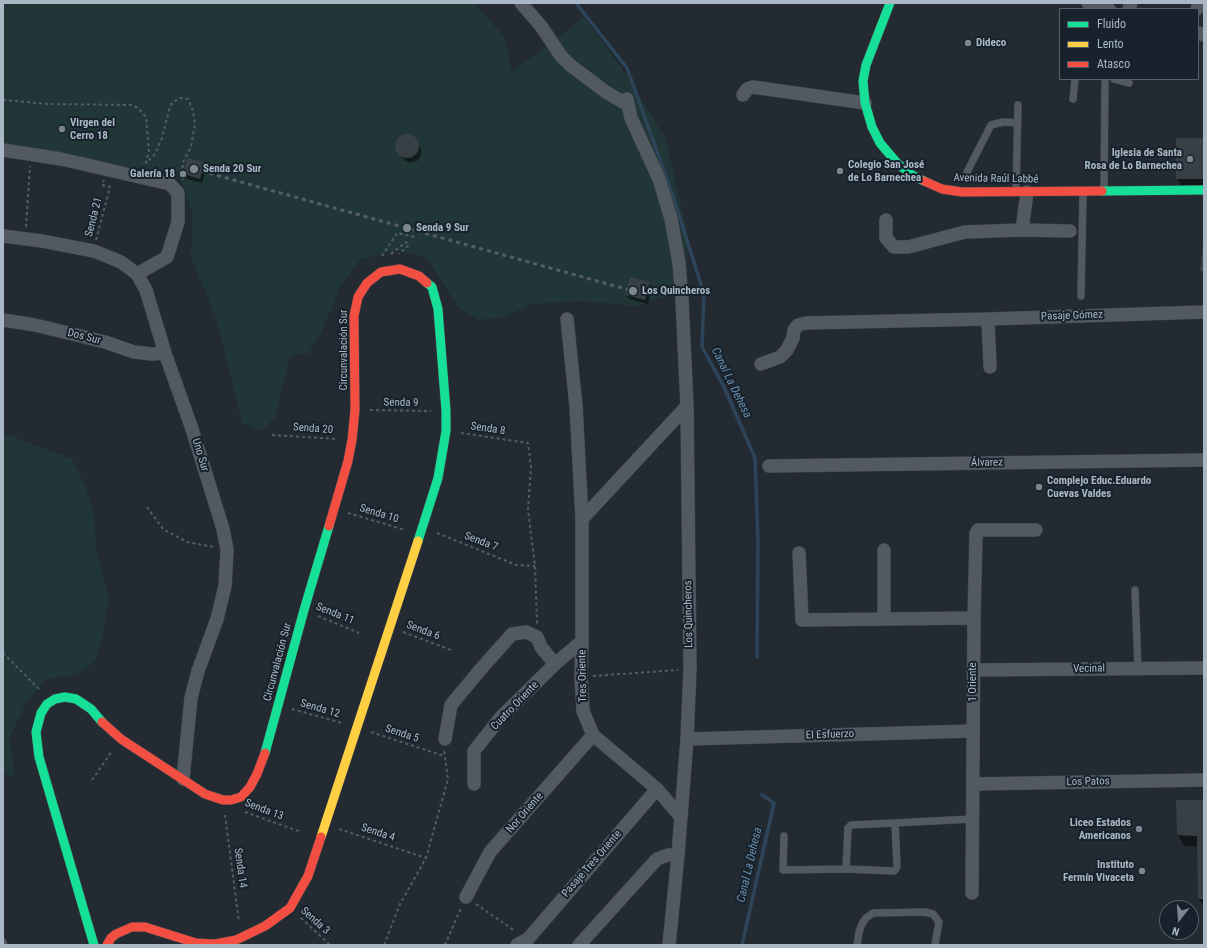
<!DOCTYPE html>
<meta charset="utf-8">
<style>
body{margin:0}
#map{position:relative;width:1207px;height:948px;overflow:hidden;background:#232a31;font-family:"Roboto Condensed",sans-serif}
canvas{display:block}
.frame{position:absolute;inset:0;border:4px solid #aab8c5;pointer-events:none}
.legend{position:absolute;left:1059px;top:8px;width:140px;height:72px;box-sizing:border-box;background:#17222c;border:1px solid #525e69;margin:0;padding:5px 7px;list-style:none;font-size:12px;color:#aab8c5}
.legend li{display:flex;align-items:center;gap:8px;height:20px}
.legend b{width:20px;border:1px solid #525e69}
.north{position:absolute;left:1159px;top:900px;width:40px;height:40px;box-sizing:border-box;background:#17222c;border:1px solid #525e69;border-radius:50%;rotate:197deg;font-size:11px;font-weight:700;line-height:16px;text-align:center;color:#aab8c5}
.north::after{content:'';display:block;margin:auto;width:14px;height:18px;background:#7b8691;clip-path:polygon(50% 0,100% 100%,50% 72%,0 100%)}
</style>
<div id="map">
<canvas width="1207" height="948"></canvas>
<div class="frame"></div>
<ul class="legend">
<li><b style="height:5px;background:#16e098"></b>Fluido</li>
<li><b style="height:5px;background:#ffcf43"></b>Lento</li>
<li><b style="height:5px;background:#f24e42"></b>Atasco</li>
</ul>
<div class="north">N</div>
</div>
<script>
const g = document.querySelector('canvas').getContext('2d');
g.lineJoin = 'round';
function paint(path, color) { g.fillStyle = color; g.fill(path, 'evenodd'); }
const poly = rows => new Path2D(rows.map(r => 'M' + r).join(''));
function strokePath(path, color, width, dash) { g.strokeStyle = color; g.lineWidth = width; g.lineCap = dash ? 'butt' : 'round'; g.setLineDash(dash || []); g.stroke(path); }
function drawText(font, color, halo, rows, align = 'center') {
  g.font = font + ' "Roboto Condensed",sans-serif'; g.lineWidth = 4; g.setLineDash([]); g.textBaseline = 'middle'; g.strokeStyle = halo; g.fillStyle = color; for (const [text, x, y, turn = 0] of rows) {
    g.save(); g.translate(x, y); g.rotate((+turn || 0) * Math.PI / 180); g.textAlign = isNaN(turn) ? turn : align; if (halo) g.strokeText(text, 0, 0); g.fillText(text, 0, 0); g.restore();
  }
}
const green = poly([
 [3,3,475,3,505,38,512,72,584,17,622,69,665,137,687,230,687,283,671,294,638,306,579,301,532,304,504,317,479,320,458,307,427,258,399,250,360,260,341,285,322,331,309,353,290,357,275,418,261,431,242,423,216,318,191,257,192,212,178,176,91,159,3,147],
 [3,433,72,459,86,487,94,515,97,555,109,596,103,633,96,660,85,670,71,675,44,680,23,709,10,737,15,778,3,773]
]);
const shadow = poly([
 [403,136,410,136,416,139,422,152,419,158,417,161,410,163,404,160,400,154,397,148,398,141],
 [1204,139,1204,189,1183,189,1177,179],
 [188,159,203,163,206,168,202,183,187,179,184,174],
 [649,283,652,288,648,304,629,299,626,294],
 [1177,801,1204,801,1204,908,1199,899,1198,846,1184,846,1178,835]
]);
const stream = poly([
 [576,3,627,68,673,196,704,294,702,347,724,387,755,458,758,542,757,657],
 [742,945,774,803,762,795]
]);
const building = poly([
 '395 146a12 12 0 1 1 24 0a12 12 0 1 1-24 0Z',
 [1176,138,1204,138,1204,179,1176,179],
 [187,158,204,162,200,179,183,174],
 [1203,242,1204,242,1204,271,1200,271],
 [630,277,650,282,645,300,625,295],
 [1176,800,1204,800,1204,899,1198,899,1197,836,1177,835]
]);
const path = poly([
 [3,100,48,104,131,105,138,108,146,117,149,150,146,163,155,154,162,138,169,110,172,103,180,98,188,99,193,111,195,123,191,147,183,162,182,173,183,180],
 [26,227,30,166],
 [96,240,110,187,102,185,104,180],
 [391,254,406,242,409,245,399,254],
 [382,256,397,233,415,237],
 [370,410,431,411],
 [461,433,528,443,531,467,528,510,535,566,537,624],
 [272,435,337,439],
 [147,507,163,529,187,542,214,547],
 [348,513,405,530],
 [437,533,516,565,535,566],
 [318,616,359,633],
 [403,632,451,650],
 [3,653,40,690],
 [593,676,678,670],
 [292,709,342,723],
 [371,732,444,756],
 [92,780,112,751],
 [245,812,301,832],
 [225,815,239,922],
 [339,829,426,858],
 [476,904,515,931],
 [301,918,330,945],
 [384,945,400,904,426,858,448,779,444,750],
 [445,945,461,908]
]);
const lane = poly([
 [1114,79,1129,83],
 [1073,99,1075,79],
 [967,172,991,125,1003,122,1018,123],
 [1016,191,1018,105],
 [1104,191,1105,79],
 [1081,296,1083,192],
 [1135,590,1138,669],
 [784,836,783,870,846,869,894,871,896,869,897,866,895,823,972,819],
 [846,869,848,828,851,825,895,823],
 [3,942,4,945],
 [857,945,859,932,862,924,866,918,873,913,925,912,933,914,939,922,935,945]
]);
const street = poly([
 [521,3,541,26,561,56,570,65,606,92,628,105],
 [1088,3,1109,9],
 [1129,9,1131,3],
 [1197,9,1199,3],
 [1198,33,1204,35],
 [743,95,747,89,753,87,865,103],
 [627,99,631,118,659,179,671,219,679,263,682,300,687,406,690,669,687,739,678,855,669,945],
 [3,150,61,159,170,184,178,193,178,222,167,257,137,274],
 [886,220,886,238,894,247,908,247,965,232,1022,230,1070,231],
 [1022,230,1027,192],
 [3,236,42,241,94,251,121,262,137,274,146,290,165,353,192,429,223,529,227,550,225,586,217,619,198,671,191,698,183,779],
 [567,319,576,406,582,519,582,641,581,677,583,711,593,735,657,789,680,816],
 [3,320,35,325,105,342,134,352,152,354,165,353],
 [761,364,780,357,787,350,793,338,794,330,798,325,806,323,988,319],
 [990,367,988,319,1204,312],
 [769,466,1204,460],
 [582,519,687,406],
 [884,550,884,619],
 [799,553,802,620,974,618],
 [973,670,1204,668],
 [445,739,451,705,480,670,512,634,526,632,537,637,541,647,555,664],
 [687,739,973,731],
 [474,784,474,751,501,717,555,664,582,641],
 [973,784,1204,780],
 [972,893,974,618,976,534,978,530,1036,530],
 [466,897,490,852,593,735],
 [517,945,528,939,657,789],
 [579,945,657,859,668,855,678,855]
]);
const fast = poly([
 [890,3,866,65,863,81,865,103,872,127,880,143,897,163,912,175,924,181],
 [1102,191,1204,190],
 [418,541,438,478,446,431,446,411,438,309,432,287,427,283],
 [265,753,304,610,329,526],
 [94,945,39,757,36,732,41,713,47,704,55,699,65,697,76,699,91,709,102,722]
]);
const slow = poly([
 [321,837,418,541]
]);
const jam = poly([
 [924,181,942,189,962,192,1102,191],
 [329,526,348,461,352,440,355,410,354,316,358,297,367,283,381,272,400,269,419,276,427,283],
 [102,722,121,739,205,794,223,800,231,800,241,797,250,787,257,774,265,753],
 [107,945,111,938,116,934,132,927,145,927,196,943,215,944,236,940,265,926,290,908,308,876,321,837]
]);
const rail = poly([
 [194,169,633,291]
]);
const markers = [
 [968,43,4,"#7b8691"],
 [62,129,4,"#7b8691"],
 [1190,159,4,"#7b8691"],
 [194,169,5,"#7b8691"],
 [840,171,4,"#7b8691"],
 [183,174,4,"#7b8691"],
 [407,228,5,"#7b8691"],
 [633,291,5,"#7b8691"],
 [1039,487,4,"#7b8691"],
 [1139,829,4,"#7b8691"],
 [1142,871,4,"#7b8691"]
];
const poiNames = [
 ["Dideco",976,43],
 ["Virgen del",70,123],
 ["Cerro 18",70,136],
 ["Iglesia de Santa",1182,153,"right"],
 ["Rosa de Lo Barnechea",1182,166,"right"],
 ["Colegio San José",848,165],
 ["de Lo Barnechea",848,178],
 ["Senda 20 Sur",203,169],
 ["Galería 18",175,174,"right"],
 ["Senda 9 Sur",416,228],
 ["Los Quincheros",642,291],
 ["Complejo Educ.Eduardo",1047,481],
 ["Cuevas Valdes",1047,494],
 ["Liceo Estados",1131,823,"right"],
 ["Americanos",1131,836,"right"],
 ["Instituto",1134,865,"right"],
 ["Fermín Vivaceta",1134,878,"right"]
];
const streetNames = [
 ["Avenida Raúl Labbé",996,179,1],
 ["Senda 21",94,217,-76],
 ["Pasaje Gómez",1072,316,-2],
 ["Dos Sur",84,337,14],
 ["Circunvalación Sur",344,350,-90],
 ["Senda 9",401,403,1],
 ["Senda 20",313,429,4],
 ["Senda 8",488,429,8],
 ["Uno Sur",200,455,73],
 ["Álvarez",987,463,-1],
 ["Senda 10",379,514,17],
 ["Senda 7",481,542,21],
 ["Senda 11",335,614,22],
 ["Los Quincheros",689,614,-91],
 ["Senda 6",423,631,21],
 ["Circunvalación Sur",278,662,-75],
 ["Vecinal",1089,669,-1],
 ["Tres Oriente",583,676,-91],
 ["1 Oriente",973,682,-90],
 ["Cuatro Oriente",515,706,-46],
 ["Senda 12",320,709,16],
 ["Senda 5",402,734,18],
 ["El Esfuerzo",830,735,-2],
 ["Los Patos",1088,782,-1],
 ["Senda 13",264,810,21],
 ["Nor Oriente",525,813,-49],
 ["Senda 4",378,833,18],
 ["Pasaje Tres Oriente",592,864,-49],
 ["Senda 14",240,868,82],
 ["Senda 3",315,921,42]
];
const waterNames = [
 ["Canal La Dehesa",731,383,64],
 ["Canal La Dehesa",750,865,-77]
];
paint(green, '#203637');
paint(shadow, '#0007');
strokePath(stream, '#2c455a', 3.5);
paint(building, '#383f45');
strokePath(lane, '#3f444a', 8);
strokePath(street, '#3f444a', 14);
strokePath(fast, '#3f444a', 10);
strokePath(slow, '#3f444a', 10);
strokePath(jam, '#3f444a', 10);
strokePath(path, '#555d64', 2, [3, 3]);
strokePath(lane, '#525960', 7);
strokePath(street, '#525960', 13);
strokePath(fast, '#16e098', 9);
strokePath(slow, '#ffcf43', 9);
strokePath(jam, '#f24e42', 9);
strokePath(rail, '#565d63', 3, [4, 4]);
for (const [x, y, r, color] of markers) { const dot = new Path2D(); dot.arc(x, y, r, 0, 2 * Math.PI); g.fillStyle = color; g.fill(dot); strokePath(dot, '#17222c', 1.5); }
drawText('bold 11px', '#aab8c5', '#17222c', poiNames, 'left');
drawText('11px', '#aab8c5', '#17222c', streetNames);
drawText('italic 12px', '#688dac', '#17222c', waterNames);
</script>
